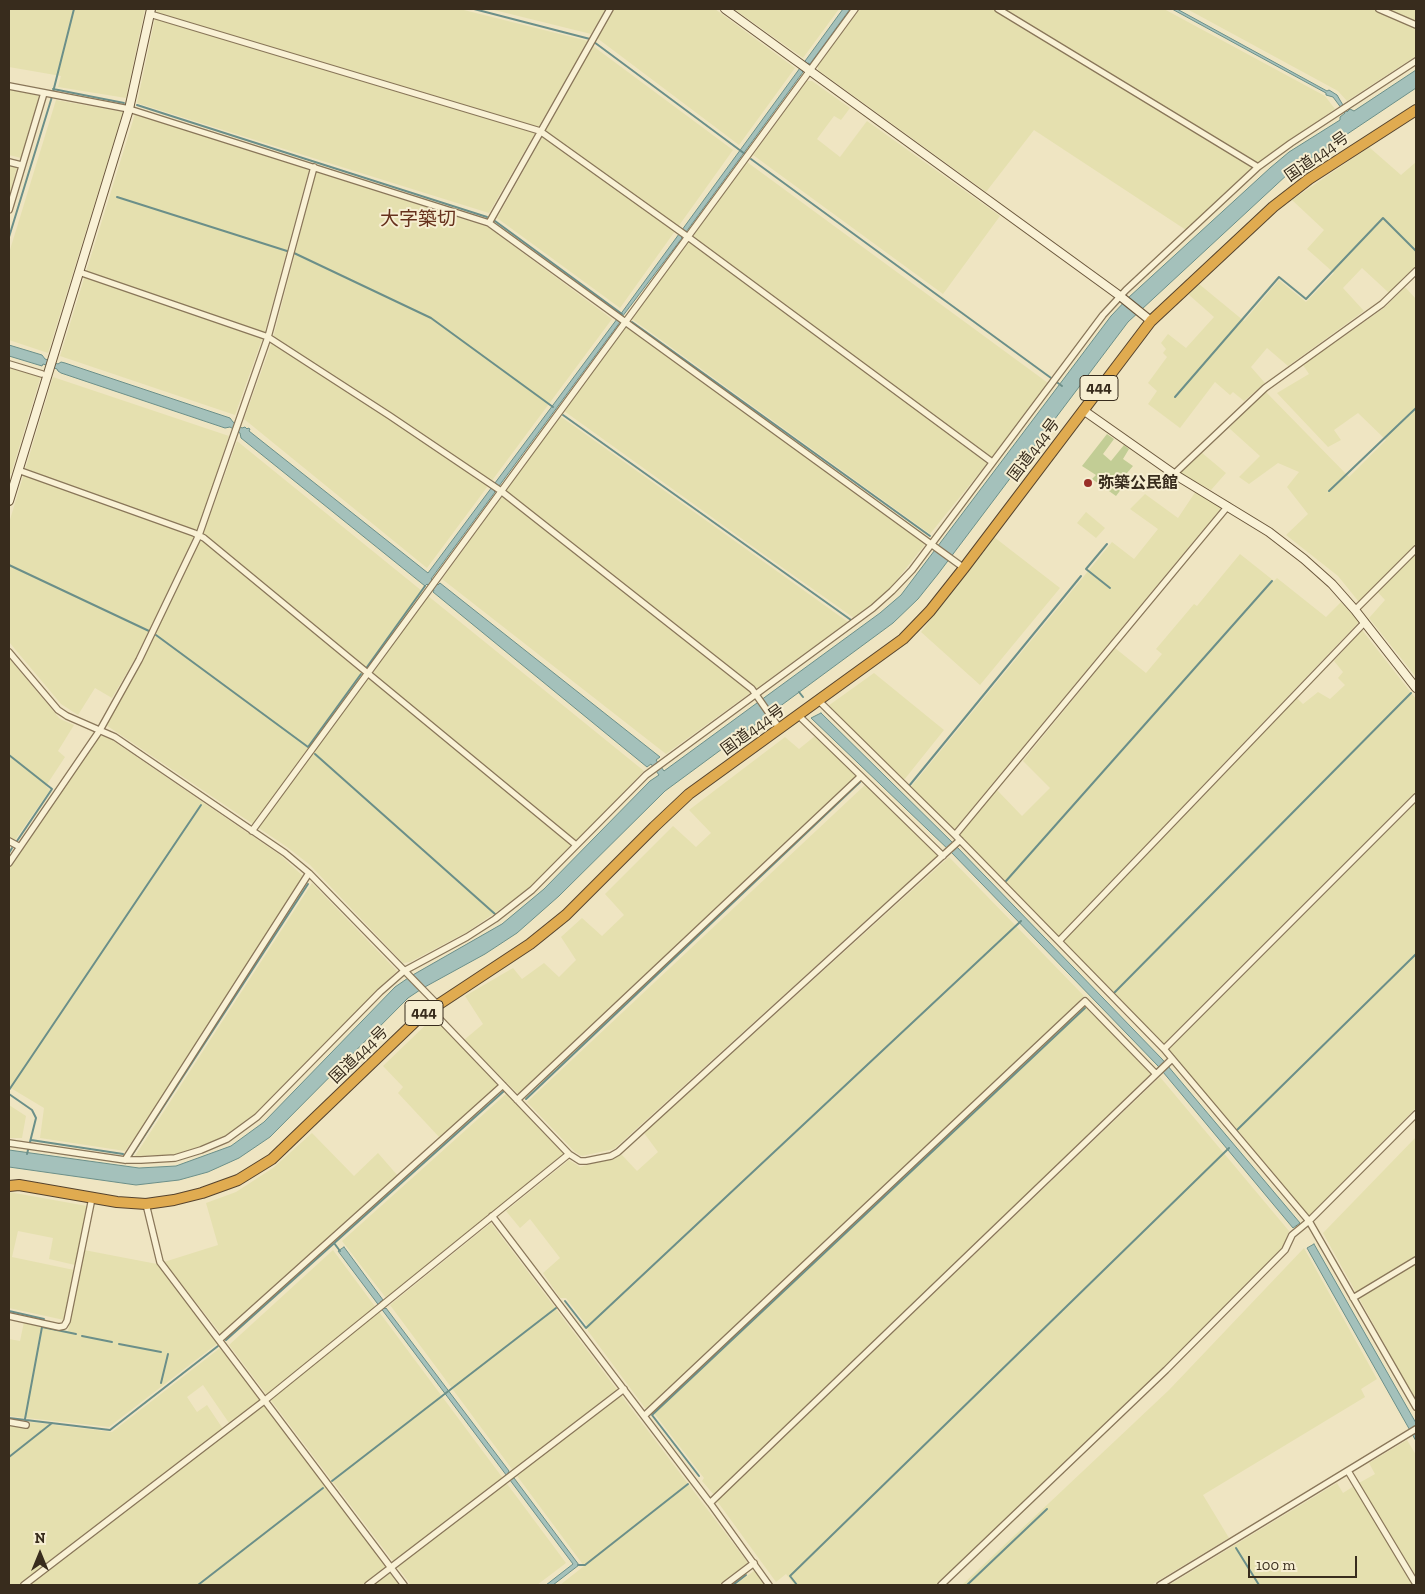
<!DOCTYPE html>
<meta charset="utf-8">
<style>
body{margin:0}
#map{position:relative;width:1425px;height:1594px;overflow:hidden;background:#efe5c2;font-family:"Zilla Slab",serif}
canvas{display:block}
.frame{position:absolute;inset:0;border:10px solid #382c1d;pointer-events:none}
.north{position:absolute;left:15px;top:1529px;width:50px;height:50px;-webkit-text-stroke:4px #f6eed1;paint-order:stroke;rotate:0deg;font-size:14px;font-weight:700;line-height:20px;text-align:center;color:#382c1d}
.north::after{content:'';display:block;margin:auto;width:18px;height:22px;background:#382c1d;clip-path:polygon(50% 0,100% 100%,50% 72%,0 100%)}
.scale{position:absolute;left:1248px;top:1556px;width:109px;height:22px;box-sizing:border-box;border:2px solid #382c1d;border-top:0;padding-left:6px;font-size:15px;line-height:18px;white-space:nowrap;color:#382c1d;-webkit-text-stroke:4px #f6eed1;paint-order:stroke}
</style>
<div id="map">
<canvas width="1425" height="1594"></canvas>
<div class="frame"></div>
<div class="north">N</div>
<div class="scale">100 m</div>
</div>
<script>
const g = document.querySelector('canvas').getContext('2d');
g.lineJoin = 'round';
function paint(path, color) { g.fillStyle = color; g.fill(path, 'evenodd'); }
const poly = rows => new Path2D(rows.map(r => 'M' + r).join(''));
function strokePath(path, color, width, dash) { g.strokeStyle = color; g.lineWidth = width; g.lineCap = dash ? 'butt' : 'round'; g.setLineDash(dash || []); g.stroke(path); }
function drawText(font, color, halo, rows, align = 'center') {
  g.font = font + ' "Zilla Slab","Noto Sans JP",serif'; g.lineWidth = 4; g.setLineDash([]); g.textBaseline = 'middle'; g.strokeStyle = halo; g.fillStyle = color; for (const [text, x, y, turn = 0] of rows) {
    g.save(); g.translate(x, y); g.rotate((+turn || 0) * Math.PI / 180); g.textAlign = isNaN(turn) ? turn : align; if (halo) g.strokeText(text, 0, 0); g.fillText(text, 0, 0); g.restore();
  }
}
const farmland = poly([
 [9,9,145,9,126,98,58,87,61,76,9,67],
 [157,9,460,9,588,41,489,213,137,103],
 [490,9,606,9,591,34],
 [614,9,715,9,795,68,739,145,597,38],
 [734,9,839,9,803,58],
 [860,9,1164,9,1325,96,1335,109,1257,163,1186,230,1034,130,986,192,818,70,818,65],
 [1187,9,1416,9,1416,56,1347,101,1338,91],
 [593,46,733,150,620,308,497,218],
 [807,81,812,81,850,108,841,120,834,116,817,139,840,157,867,121,1000,216,943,294,753,155],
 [9,89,39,96,21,158,9,155],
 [56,100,123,112,48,353,9,340,9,253],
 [135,114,309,170,265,331,235,415,60,356],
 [1369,147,1401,175,1416,162,1416,266,1389,293,1362,268,1343,288,1364,311,1288,366,1267,348,1251,367,1265,383,1244,401,1233,392,1230,395,1215,382,1180,428,1148,404,1157,391,1148,383,1167,357,1163,353,1166,349,1161,343,1168,334,1186,348,1214,317,1188,294,1199,284,1244,321,1279,280,1306,302,1334,273,1307,249,1324,230,1292,200],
 [747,162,1048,383,985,466,930,534,632,319],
 [9,165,17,167,9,197],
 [316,172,488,227,612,319,427,568,244,419,272,342],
 [1405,287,1416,299,1416,677,1369,618,1385,600,1373,587,1359,602,1338,576,1286,535,1308,514,1287,487,1299,472,1278,463,1249,484,1239,477,1260,456,1229,428,1265,391,1349,477,1386,440,1358,413,1334,430,1341,440,1328,447,1277,393,1309,374,1303,365,1384,308],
 [626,327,926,543,889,590,854,618,759,551,564,411],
 [9,366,41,376,11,474,9,473],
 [53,377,229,436,198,529,136,657,112,698,95,688,78,715,61,704,9,642,9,523],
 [560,416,848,622,666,754,442,579],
 [237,441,644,771,531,888,467,932,410,962,403,963,310,865,287,847,106,725,141,663,201,540],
 [1201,452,1226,473,1211,490,1180,473],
 [1196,491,1222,507,954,830,910,788,1112,542,1134,559,1158,529,1130,509,1145,494,1178,518],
 [1086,512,1105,528,1096,538,1077,523],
 [994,537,1060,588,980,685,921,632],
 [1240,554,1274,581,1277,578,1326,617,1341,602,1359,622,1058,937,959,834,997,790,1022,816,1050,788,1023,761,1115,648,1146,673,1162,654,1156,649,1194,604,1197,606],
 [1362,630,1416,699,1416,1108,1309,1216,1236,1128,1117,997,1063,941,1297,698,1303,704,1318,692,1330,699,1345,685,1338,678,1343,672,1334,661],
 [9,658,60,719,74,725,58,751,65,757,46,786,50,790,15,840,9,837],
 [874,673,944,730,904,780,828,706],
 [100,735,112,740,280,855,303,876,141,1129,125,1151,40,1138,44,1108,9,1087,9,869],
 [815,736,856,776,518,1094,464,1040,483,1024,465,996,513,968,522,979,544,963,559,977,576,960,561,937,582,918,602,936,624,915,605,894,673,826,696,847,711,833,689,810,785,737,799,749],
 [866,784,938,855,614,1149,582,1156,575,1152,527,1102],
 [949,857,1084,996,1080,1000,1151,1074,714,1495,702,1481,704,1478,650,1408,645,1408,588,1331,586,1324,566,1298,560,1298,543,1273,560,1258,530,1219,520,1228,506,1211,569,1160,580,1167,622,1155,637,1171,658,1152,644,1133],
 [312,883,397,971,255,1114,227,1136,200,1148,174,1155,135,1156],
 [434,1017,499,1085,440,1138,398,1093,403,1087,383,1066],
 [1160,1077,1289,1231,1283,1248,1251,1279,1164,1368,937,1585,795,1585,786,1574,776,1582,717,1501],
 [507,1093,564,1154,386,1298,342,1241],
 [9,1105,26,1116,22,1138,9,1138],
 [312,1133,354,1176,378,1153,398,1176,221,1334,164,1262,218,1245,206,1203,236,1192,273,1168],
 [1416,1137,1416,1401,1323,1233],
 [9,1192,87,1206,75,1265,49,1259,53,1238,18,1231,12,1257,74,1270,64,1320,9,1308],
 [491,1223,748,1563,719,1585,560,1585,584,1566,390,1305],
 [1304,1248,1377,1379,1361,1389,1365,1397,1203,1495,1229,1538,1151,1585,962,1585,1169,1390],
 [84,1250,157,1264,218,1343,109,1427,9,1416,9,1339,20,1341,24,1322,68,1331],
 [333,1250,566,1563,537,1585,411,1585,229,1345],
 [220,1348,400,1585,9,1585,9,1424,28,1427,30,1422,112,1432],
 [203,1385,229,1423,223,1429,207,1405,197,1412,187,1397],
 [1407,1440,1416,1455,1416,1577,1359,1483,1375,1474,1369,1463],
 [1337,1483,1343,1493,1354,1486,1414,1585,1169,1585],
 [755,1570,766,1585,735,1585]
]);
const green = poly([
 [1107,434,1114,439,1103,454,1111,461,1124,445,1129,449,1123,459,1133,466,1121,480,1125,484,1116,496,1092,479,1096,475,1082,466]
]);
const water = poly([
 [843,9,850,9,810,64,808,63,802,71,803,72,686,232,681,237,682,238,622,317,620,322,499,486,494,491,495,492,431,579,438,585,440,583,660,757,656,760,664,771,880,613,901,595,1111,316,1128,298,1270,168,1289,152,1340,120,1340,117,1345,113,1333,97,1326,95,1326,93,1172,9,1177,9,1327,91,1329,90,1337,95,1347,112,1350,109,1354,111,1416,70,1416,88,1289,173,1128,322,938,574,918,599,893,623,665,791,559,896,517,933,485,954,423,988,408,998,270,1137,239,1158,208,1172,179,1180,136,1185,9,1167,9,1150,139,1168,176,1166,231,1146,264,1122,395,987,411,976,502,924,544,889,650,781,659,775,651,764,647,767,433,592,434,590,427,584,425,586,241,438,240,433,230,427,225,428,61,373,58,371,57,369,43,364,42,366,9,356,9,345,42,355,45,359,58,364,61,362,65,363,230,418,233,422,242,428,245,427,247,429,248,428,250,429,249,431,428,573,620,315,843,9],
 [821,713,956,846,1162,1059,1300,1223,1293,1228,1158,1066,951,852,811,718,821,713],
 [1314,1244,1416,1423,1416,1441,1307,1248,1314,1244],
 [344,1247,383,1300,380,1302,385,1309,386,1308,509,1471,508,1473,512,1479,514,1478,579,1565,553,1585,546,1585,573,1564,338,1251,344,1247]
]);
const stream = poly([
 [474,9,590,39],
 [594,42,745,154],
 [53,89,124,103],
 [137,105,487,217],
 [751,159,1062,386],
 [117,197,287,251],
 [495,221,622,314],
 [9,237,51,100,74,9],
 [294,253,431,318,553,407],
 [632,322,930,536],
 [1175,397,1279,277,1306,299,1383,218,1416,251],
 [563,415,851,620],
 [1329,491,1416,408],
 [1107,544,1086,569,1110,588],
 [9,565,149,631],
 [156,635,308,747,361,674],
 [367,667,425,586],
 [799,692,803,697],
 [315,754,495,914],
 [9,755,52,789,17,841],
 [909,786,1081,576],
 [9,853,12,848],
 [1006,881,1272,581],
 [1114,993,1411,693],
 [9,1090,201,805],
 [9,1094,32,1110,36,1118,27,1154],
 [526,1099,860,782],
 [1237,1130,1416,954],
 [31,1140,123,1154],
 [132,1155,308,884],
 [334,1243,340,1251],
 [565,1301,586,1328,1021,921],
 [9,1311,44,1319],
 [82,1336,112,1342],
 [226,1340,504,1091],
 [119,1344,161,1352],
 [161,1383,168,1354],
 [9,1418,110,1430,218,1346],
 [25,1419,42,1327,76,1334],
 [9,1457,52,1423],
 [699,1476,652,1415,1085,1008],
 [332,1481,556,1308],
 [1236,1548,1259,1585],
 [578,1565,585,1565,688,1484],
 [198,1585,323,1488],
 [733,1585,746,1575],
 [797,1585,790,1576,1229,1148],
 [967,1585,1047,1509]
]);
const street = poly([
 [998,9,1258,167,1291,143,1416,61],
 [1379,9,1416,25],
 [150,14,540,131,688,237,992,462],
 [9,86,129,109,489,223,964,568],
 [9,162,21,165],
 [9,210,44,93],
 [489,223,610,9],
 [79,272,268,337,390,416,501,491,752,689,780,729],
 [9,364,42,374],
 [18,470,194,533,204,538,576,845],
 [1174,474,1265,388,1382,304,1416,271],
 [1355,610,1416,549],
 [9,652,58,710,67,716,115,737,285,853,309,873,437,1004],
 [819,701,955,835,1164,1049,1309,1221,1416,1407],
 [861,776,943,856],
 [252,831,855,9],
 [955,835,1228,506],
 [9,841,20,847],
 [9,863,100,730,139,660,199,535,268,337,314,167],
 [1059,941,1365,622],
 [430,1009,569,1154,580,1161,586,1161,611,1156,618,1152,960,840],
 [1164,1049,1416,797],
 [517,1100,861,776,799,716],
 [9,1143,125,1160,141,1160,175,1158,201,1150,227,1139,257,1117,380,992,404,971,467,937,495,919,532,890,646,775,873,608,892,591,912,570,1103,315,1126,290,1258,167],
 [125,1160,309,873],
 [146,1204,160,1262,404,1585],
 [492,1216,710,1503,769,1585],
 [1353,1298,1416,1260],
 [9,1316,59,1327,64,1326,67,1321,92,1198],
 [219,1340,503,1085],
 [644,1416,1085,1001,1156,1074],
 [9,1422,26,1425],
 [1348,1471,1416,1584],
 [710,1503,1172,1059],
 [24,1585,264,1401,569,1154],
 [368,1585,624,1389],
 [725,1585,754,1563],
 [941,1585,1166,1370,1285,1250,1292,1235,1309,1221,1416,1114],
 [1160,1585,1416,1429]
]);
const secondary = poly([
 [725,9,1120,296,1151,321],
 [1083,410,1174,474,1269,532,1304,559,1332,584,1355,610,1416,688],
 [9,501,129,109,151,9]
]);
const highway = poly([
 [9,1186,19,1185,117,1202,146,1204,174,1200,202,1193,238,1180,272,1159,421,1016,530,944,566,915,654,827,689,794,903,639,930,611,964,568,1151,321,1273,207,1309,179,1416,110]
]);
const markers = [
 [1088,483,5,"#992f27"]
];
const shields = [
 [1099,388,38],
 [424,1013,38]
];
const shieldNames = [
 ["444",1099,388],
 ["444",424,1013]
];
const streetNames = [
 ["国道444号",1317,157,-35],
 ["国道444号",1034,450,-53],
 ["国道444号",753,730,-36],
 ["国道444号",359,1055,-44]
];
const poiNames = [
 ["弥築公民館",1098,483]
];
const quarterNames = [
 ["大字築切",418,220]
];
paint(farmland, '#e5e0af');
paint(green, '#c2cd95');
paint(water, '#a4c1bb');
strokePath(water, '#6b8f89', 1);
strokePath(stream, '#6b8f89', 2);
strokePath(street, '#897659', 8);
strokePath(secondary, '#6b573c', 10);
strokePath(highway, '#56432d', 12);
strokePath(street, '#f9f1d5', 5.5);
strokePath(secondary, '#f9f1d5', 8);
strokePath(highway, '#e0ab50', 10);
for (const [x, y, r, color] of markers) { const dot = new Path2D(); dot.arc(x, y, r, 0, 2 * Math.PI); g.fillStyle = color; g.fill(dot); strokePath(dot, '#f6eed1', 2); }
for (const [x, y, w] of shields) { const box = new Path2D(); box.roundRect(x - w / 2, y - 12.5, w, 25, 4); g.fillStyle = '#f6eed1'; g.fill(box); strokePath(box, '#382c1d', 1); }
drawText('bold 15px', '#382c1d', null, shieldNames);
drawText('16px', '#382c1d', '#f6eed1', streetNames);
drawText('bold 16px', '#382c1d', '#f6eed1', poiNames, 'left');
drawText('19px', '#66311c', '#f6eed1', quarterNames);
</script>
